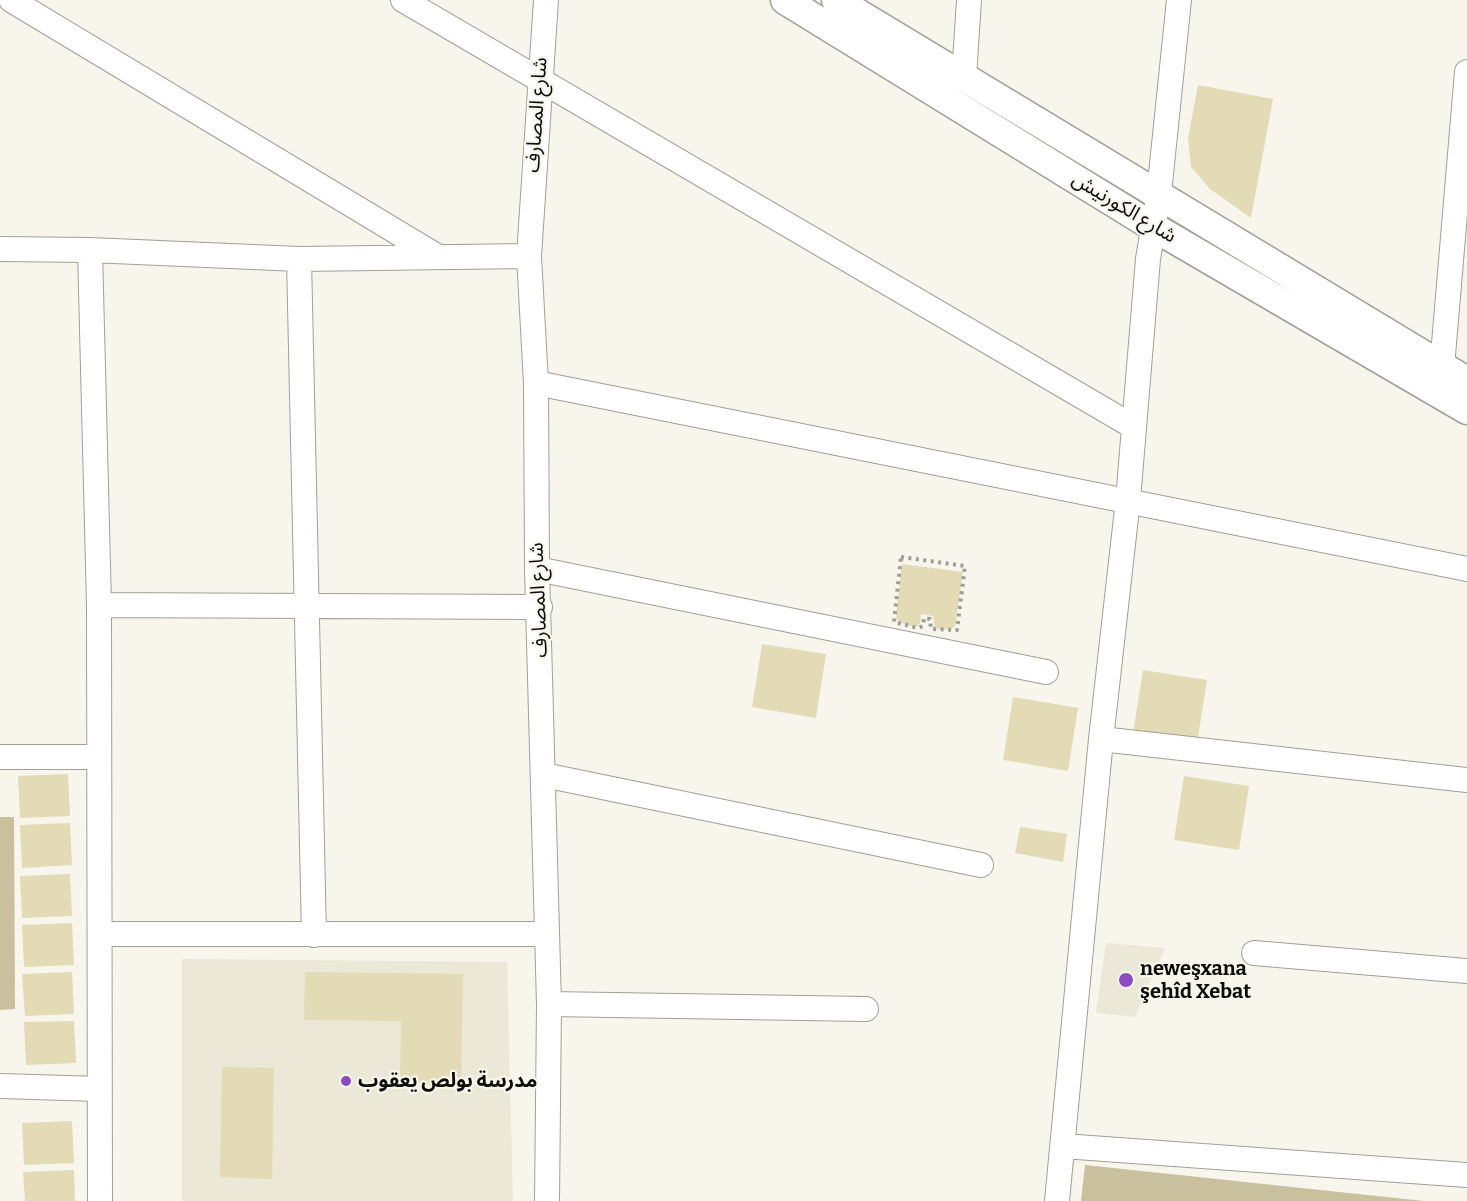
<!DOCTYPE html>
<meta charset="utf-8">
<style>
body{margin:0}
canvas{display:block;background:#f7f5ec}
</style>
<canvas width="1467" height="1201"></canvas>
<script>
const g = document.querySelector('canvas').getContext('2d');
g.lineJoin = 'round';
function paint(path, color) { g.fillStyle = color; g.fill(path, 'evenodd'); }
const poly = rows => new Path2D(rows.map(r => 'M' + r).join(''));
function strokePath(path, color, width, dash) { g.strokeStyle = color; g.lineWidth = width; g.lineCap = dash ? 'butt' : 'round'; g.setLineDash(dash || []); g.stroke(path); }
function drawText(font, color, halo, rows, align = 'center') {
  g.font = font + ' Bitter,"Noto Sans Arabic",serif'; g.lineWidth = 4.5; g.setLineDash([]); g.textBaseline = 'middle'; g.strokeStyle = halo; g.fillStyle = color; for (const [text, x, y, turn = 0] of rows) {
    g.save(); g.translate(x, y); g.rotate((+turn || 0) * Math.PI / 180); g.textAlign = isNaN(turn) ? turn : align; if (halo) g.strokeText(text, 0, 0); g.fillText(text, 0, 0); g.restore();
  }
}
const built = poly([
 [1106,943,1165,948,1135,1017,1096,1013],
 [182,959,507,962,513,1201,182,1201]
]);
const green = poly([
 [0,817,14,817,15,1009,0,1010],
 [1085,1165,1424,1201,1081,1201]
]);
const building = poly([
 [1198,85,1273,99,1251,218,1210,189,1191,167,1188,138],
 [902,564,963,572,955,627,941,630,935,628,933,616,921,614,920,624,917,626,910,626,899,622,896,617],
 [762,644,826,654,816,718,752,707],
 [1143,670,1207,680,1197,744,1133,733],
 [1013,697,1078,708,1068,771,1003,760],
 [68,774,70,816,20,818,18,776],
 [1184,776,1249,786,1239,850,1174,840],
 [70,823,72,865,22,868,20,825],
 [1020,827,1067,834,1063,862,1015,853],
 [70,874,72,916,22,918,20,876],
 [72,923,74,965,24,967,22,925],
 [72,972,74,1014,25,1016,22,974],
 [305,972,463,974,461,1085,400,1084,401,1021,304,1020],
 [74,1021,76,1063,26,1065,24,1022],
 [222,1067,274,1068,272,1179,220,1177],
 [72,1121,74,1163,24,1165,22,1123],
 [74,1170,75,1201,25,1201,23,1172]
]);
const path = poly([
 [901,557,965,566,957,630,931,629,930,619,924,618,923,626,918,628,894,622,901,557]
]);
const minor = poly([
 [11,0,435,255],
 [403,0,1134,427],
 [546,0,529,256,536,383,537,569,549,1004,547,1201],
 [964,77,969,0],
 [0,249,90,250,299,259,529,256],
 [90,250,99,605,100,1201],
 [299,259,314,935],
 [1442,367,1467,72],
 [536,383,1467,569],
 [537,569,1046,672],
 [99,605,540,607],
 [1101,739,1467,780],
 [0,757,99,757],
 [544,775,981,865],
 [100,934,546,934],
 [1254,953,1467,971],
 [549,1004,866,1009],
 [0,1086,99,1089],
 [1063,1146,1467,1175],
 [1057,1201,1101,739,1128,500,1148,259,1159,193,1179,0]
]);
const tertiary = poly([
 [785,0,1155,228,1467,410],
 [836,0,1467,381]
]);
const markers = [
 [1126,980,8,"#8c4bc0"],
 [346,1081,6,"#8c4bc0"]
];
const streetNames = [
 ["شارع المصارف",537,115,-86],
 ["شارع الكورنيش",1124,208,31],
 ["شارع المصارف",539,600,-92]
];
const poiNames = [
 ["neweşxana",1140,969],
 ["şehîd Xebat",1140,992],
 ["مدرسة بولص يعقوب",358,1081]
];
paint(built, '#ebe8d8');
paint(green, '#c9c19d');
paint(building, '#e3dbb5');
strokePath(minor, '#a19f97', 26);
strokePath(tertiary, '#a19f97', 31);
strokePath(path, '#9f9d97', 4, [3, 4.5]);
strokePath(minor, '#fff', 24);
strokePath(tertiary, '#fff', 28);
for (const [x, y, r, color] of markers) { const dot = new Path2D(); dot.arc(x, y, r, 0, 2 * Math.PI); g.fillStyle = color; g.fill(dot); strokePath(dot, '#f7f5ec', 2); }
drawText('20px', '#0d0d0a', '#f7f5ec', streetNames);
drawText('bold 20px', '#0d0d0a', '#f7f5ec', poiNames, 'left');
</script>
